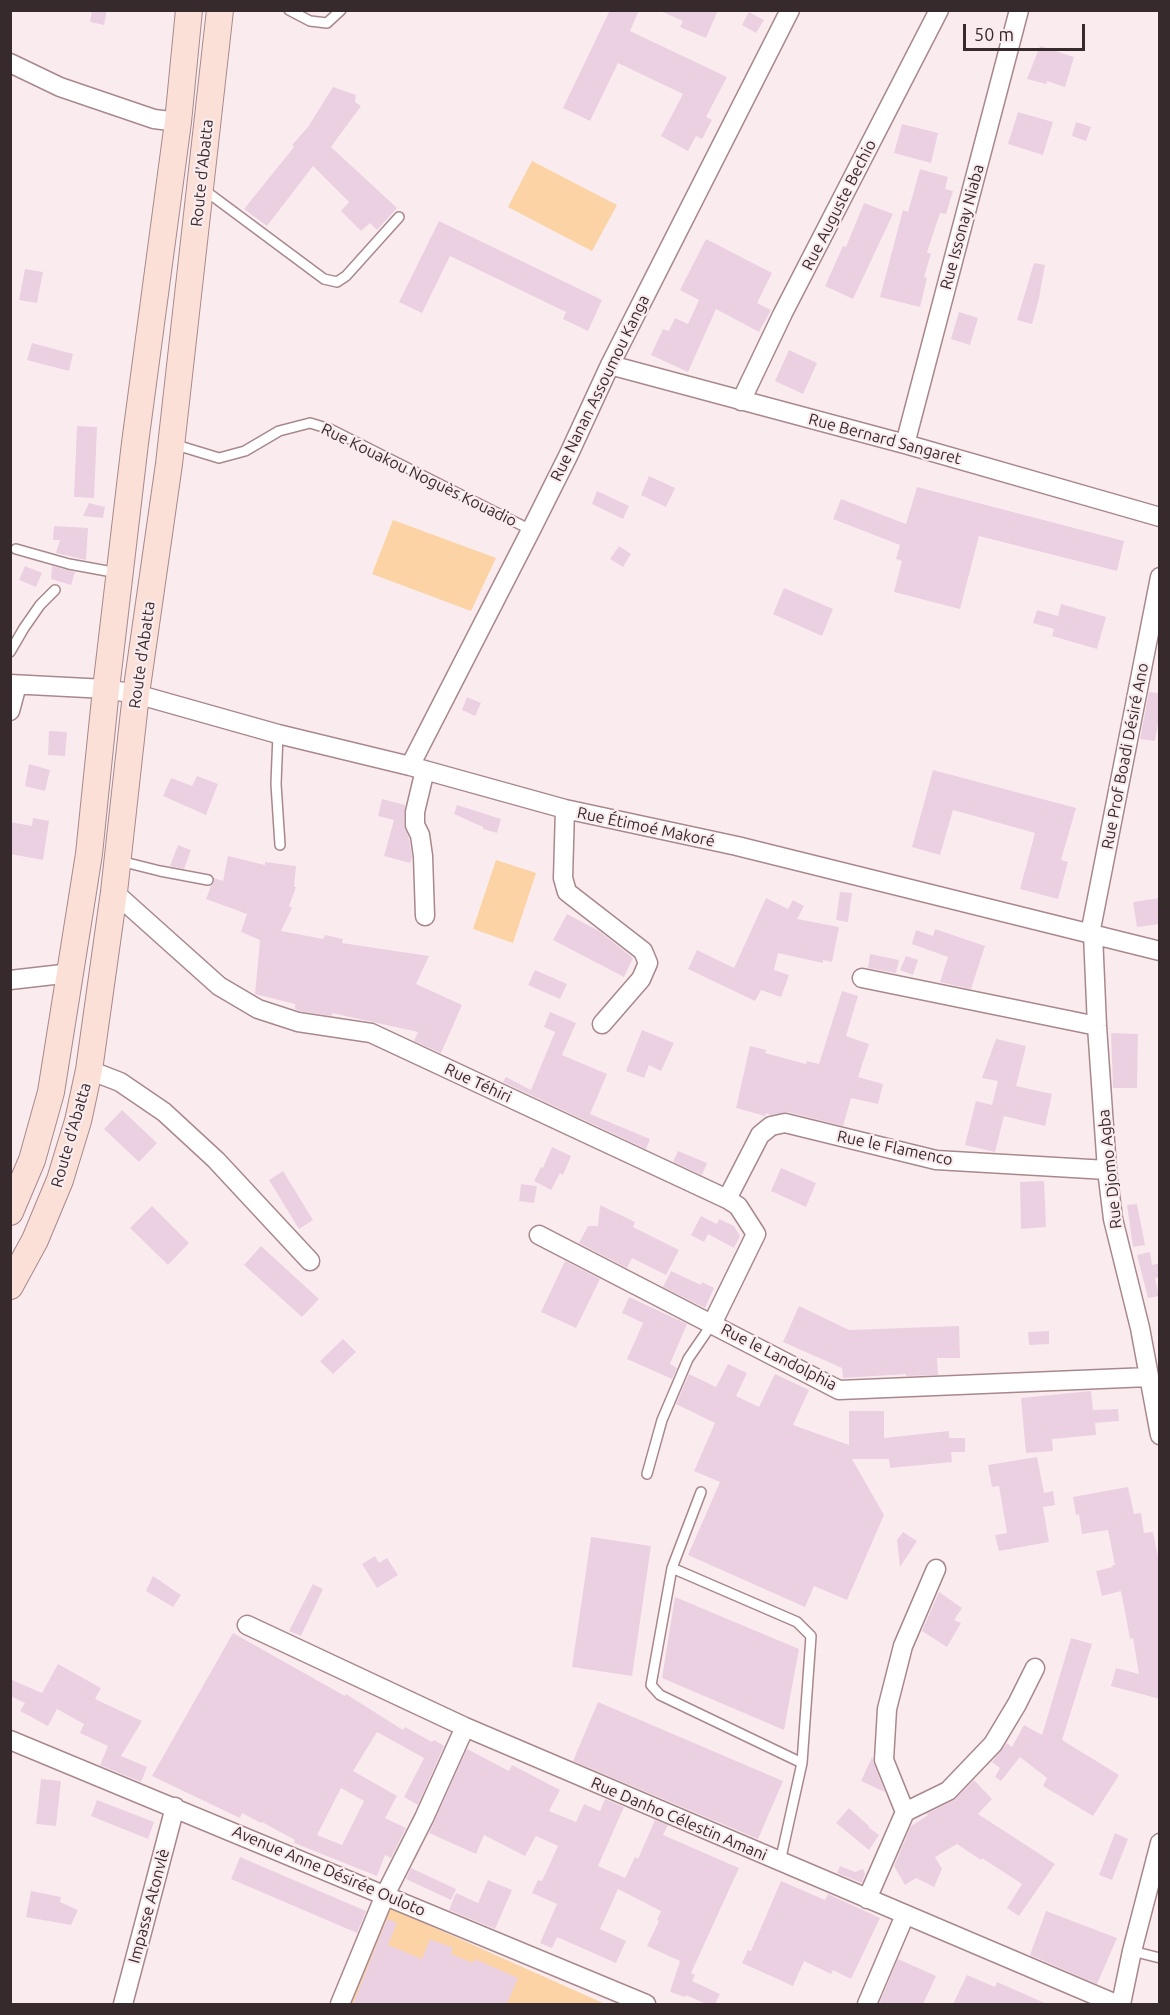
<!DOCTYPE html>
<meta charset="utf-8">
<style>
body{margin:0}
#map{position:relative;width:1170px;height:2015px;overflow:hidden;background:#faecee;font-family:Ubuntu,sans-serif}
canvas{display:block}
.frame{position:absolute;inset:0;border:12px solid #372a2c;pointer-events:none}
.scale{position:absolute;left:963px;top:24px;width:122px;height:27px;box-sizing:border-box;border:3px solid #372a2c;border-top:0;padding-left:8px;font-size:18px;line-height:21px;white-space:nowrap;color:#372a2c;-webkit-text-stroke:4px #faecee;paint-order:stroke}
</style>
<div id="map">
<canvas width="1170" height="2015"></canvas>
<div class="frame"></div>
<div class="scale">50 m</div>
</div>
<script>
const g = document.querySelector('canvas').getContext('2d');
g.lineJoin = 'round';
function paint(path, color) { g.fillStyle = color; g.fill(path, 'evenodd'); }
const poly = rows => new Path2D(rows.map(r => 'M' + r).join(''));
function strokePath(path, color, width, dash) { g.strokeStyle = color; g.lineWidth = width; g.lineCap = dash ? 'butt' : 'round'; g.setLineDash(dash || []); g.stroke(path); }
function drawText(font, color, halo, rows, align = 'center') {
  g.font = font + ' Ubuntu,sans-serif'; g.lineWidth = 4.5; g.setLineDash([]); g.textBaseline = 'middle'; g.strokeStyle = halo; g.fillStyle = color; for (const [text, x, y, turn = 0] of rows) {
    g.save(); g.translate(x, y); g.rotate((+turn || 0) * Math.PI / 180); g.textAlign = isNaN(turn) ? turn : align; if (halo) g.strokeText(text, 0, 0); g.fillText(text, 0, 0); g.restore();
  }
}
const green = poly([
 [532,161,617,205,592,251,508,207],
 [393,520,496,558,471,611,372,574],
 [496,860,536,873,513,943,473,929],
 [377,1902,605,2004,330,2004]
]);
const building = poly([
 [92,10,107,10,104,25,90,22],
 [610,10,639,10,630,31,727,77,706,117,712,120,702,139,696,136,688,151,661,136,683,94,618,63,590,121,563,108],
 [658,10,718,10,706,38,680,27,683,21],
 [749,12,764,20,756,33,742,25],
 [1040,46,1074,57,1065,87,1047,81,1046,84,1027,79],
 [333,87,356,95,355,102,361,106,331,147,397,208,377,230,370,223,361,231,341,211,349,202,313,166,267,226,244,209,294,147,292,145,308,127],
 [1018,112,1053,122,1043,155,1008,144],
 [1076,122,1091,127,1086,141,1072,136],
 [902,124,938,133,931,163,894,153],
 [920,169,948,177,945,189,953,191,946,214,940,213,927,252,931,254,924,277,927,278,920,307,880,297,903,210,908,212],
 [864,203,893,214,853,299,825,286,843,246,846,247],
 [439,221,602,300,588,331,563,319,566,312,450,256,422,313,399,302],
 [706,239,772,273,757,303,771,310,759,332,716,309,688,372,651,355,663,329,669,331,675,318,688,324,699,300,680,290],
 [1034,263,1045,265,1039,298,1032,324,1017,320],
 [25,269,43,272,37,303,19,300],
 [959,312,978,318,970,345,951,339],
 [32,343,73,354,69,371,27,360],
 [789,350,817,363,803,394,775,381],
 [77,426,97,427,94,498,74,497],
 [649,476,675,488,666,507,641,495],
 [917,487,1124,541,1117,571,979,536,960,609,894,592,902,561,896,559,900,545,833,519,841,499,906,524],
 [597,491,629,506,623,519,592,504],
 [89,503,105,507,103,518,83,516],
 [54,526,88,528,86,560,56,553,60,540,53,540],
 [619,546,631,554,623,567,610,559],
 [25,566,42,573,36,587,19,580],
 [52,566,75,572,71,585,51,579],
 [784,588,833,609,822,636,773,614],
 [1061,604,1106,617,1097,649,1052,636,1054,629,1033,623,1037,610,1058,616],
 [1149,692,1160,693,1160,712,1155,741,1140,739],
 [467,697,481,703,475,716,462,710],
 [49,731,67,732,65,756,48,755],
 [29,764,50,770,45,791,25,786],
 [933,770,1076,808,1061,860,1068,862,1058,899,1020,889,1035,833,953,810,940,855,912,847],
 [197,776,218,784,206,815,163,796,171,778,192,786],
 [382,799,405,805,404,825,409,838,412,857,410,863,384,856,394,820,378,816],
 [457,805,501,819,497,833,483,829,483,827,454,814],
 [33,818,49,821,43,860,10,854,10,822,32,826],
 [178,845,191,850,184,869,170,866],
 [228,856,265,865,265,862,296,866,294,887,296,887,289,906,292,908,281,931,323,939,325,935,343,939,342,943,429,956,416,984,462,1005,441,1053,414,1041,418,1032,332,1013,332,1016,300,1011,295,1009,295,1004,255,994,260,940,241,932,247,914,206,899,211,886,214,882,214,878,223,881],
 [840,892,852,893,848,922,836,920],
 [766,898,788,909,793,900,804,906,797,919,839,927,832,962,823,960,823,963,778,953,774,970,789,975,781,997,761,990,755,1001,688,969,697,950,734,968],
 [1160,898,1160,924,1137,927,1133,902],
 [567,914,599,931,633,958,624,977,553,940],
 [935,929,985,946,971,989,940,982,948,957,912,944,916,930,933,936],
 [870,954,899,960,896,973,868,968],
 [906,956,918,960,913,975,900,970],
 [535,970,567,984,560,999,528,985],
 [842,991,858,996,846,1036,869,1044,858,1077,883,1084,878,1104,851,1098,843,1126,788,1112,770,1115,766,1113,765,1116,736,1108,750,1046,766,1050,765,1053,806,1064,807,1061,819,1064],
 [550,1012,576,1023,562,1055,607,1074,590,1114,650,1139,646,1149,503,1082,506,1077,531,1090,555,1032,544,1027],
 [642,1030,674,1043,661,1071,649,1065,644,1078,626,1071],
 [1111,1033,1138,1034,1137,1088,1113,1088],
 [996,1039,1026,1046,1016,1086,1052,1094,1045,1126,1004,1116,995,1152,965,1145,976,1101,992,1105,998,1081,982,1078],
 [122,1110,157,1143,139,1162,104,1129],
 [552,1147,571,1156,563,1175,560,1173,551,1190,534,1181,541,1167,543,1168],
 [678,1151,707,1163,702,1175,673,1162],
 [781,1168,816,1183,806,1207,771,1191],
 [283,1171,313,1220,299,1229,269,1180],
 [1044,1181,1046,1227,1021,1229,1020,1182],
 [521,1184,537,1186,534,1203,519,1201],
 [1137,1204,1145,1245,1133,1247,1127,1205],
 [600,1205,635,1222,633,1227,679,1250,666,1275,632,1258,627,1268,579,1243,588,1226,598,1226],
 [152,1206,189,1243,168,1265,130,1228],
 [701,1216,717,1224,719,1219,734,1226,740,1236,734,1248,708,1234,704,1242,691,1235],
 [261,1246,319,1299,302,1317,244,1265],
 [1150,1252,1152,1265,1160,1263,1160,1277,1155,1278,1159,1296,1148,1298,1137,1255],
 [565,1261,600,1279,576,1328,541,1312],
 [671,1271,701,1285,702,1282,714,1288,705,1308,663,1287],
 [629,1297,687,1324,670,1364,677,1368,672,1379,627,1359,643,1323,622,1313],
 [799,1306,849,1330,959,1326,960,1358,937,1358,938,1375,906,1376,906,1374,843,1378,842,1368,783,1342],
 [1049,1331,1049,1344,1029,1345,1028,1332],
 [343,1339,356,1352,333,1374,320,1361],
 [728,1364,747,1373,736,1396,759,1407,775,1374,809,1390,793,1425,849,1445,849,1411,884,1411,884,1438,949,1431,949,1438,965,1438,965,1452,951,1452,952,1462,890,1468,889,1459,852,1459,884,1515,847,1600,814,1586,805,1607,688,1555,720,1482,694,1471,715,1423,676,1404,689,1374,716,1387],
 [1091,1391,1093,1410,1118,1409,1119,1421,1095,1423,1096,1435,1052,1439,1053,1451,1026,1453,1021,1398],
 [1037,1457,1044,1493,1053,1491,1055,1505,1043,1507,1049,1542,999,1551,995,1535,1007,1533,999,1486,992,1487,988,1465],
 [1128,1487,1134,1514,1141,1513,1144,1533,1153,1532,1158,1557,1160,1556,1160,1699,1111,1686,1116,1668,1139,1674,1133,1638,1130,1639,1121,1591,1102,1596,1096,1571,1113,1567,1112,1565,1115,1565,1108,1530,1082,1534,1079,1514,1076,1515,1073,1497],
 [903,1532,917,1541,900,1567,897,1540],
 [591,1537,651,1546,632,1676,572,1667],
 [375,1556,379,1563,387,1558,398,1575,377,1588,362,1564],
 [153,1576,181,1595,173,1607,146,1591],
 [313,1584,323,1589,301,1636,289,1631],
 [939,1592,962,1608,954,1620,961,1623,947,1647,922,1631],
 [675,1597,799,1649,784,1730,662,1678],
 [233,1633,345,1696,346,1694,403,1730,405,1727,432,1742,434,1740,444,1746,418,1805,404,1797,424,1758,377,1732,353,1771,397,1796,385,1818,406,1828,391,1858,385,1855,377,1876,294,1843,295,1840,262,1822,261,1823,242,1813,240,1818,152,1776],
 [341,1788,364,1801,342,1845,317,1835],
 [1071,1638,1092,1644,1062,1740,1119,1775,1093,1816,1043,1786,1047,1778,1020,1757,1001,1781,995,1777,1000,1768,992,1762,1007,1743,1012,1747,1024,1725,1042,1735],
 [58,1664,101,1688,95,1699,142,1721,121,1756,147,1767,141,1782,100,1765,108,1746,80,1733,84,1724,57,1709,48,1726,20,1711,25,1703,10,1696,10,1679,42,1693],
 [598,1702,783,1781,758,1839,573,1761],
 [467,1749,509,1771,512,1765,560,1790,549,1811,576,1822,584,1804,600,1811,605,1799,624,1807,598,1866,625,1878,635,1857,638,1859,655,1820,668,1825,663,1835,739,1868,691,1973,695,1975,692,1981,720,1994,715,2004,706,2004,686,1995,685,1997,670,1992,680,1961,647,1946,659,1921,657,1920,661,1911,618,1889,600,1929,626,1941,616,1963,557,1937,552,1948,540,1943,557,1904,532,1893,538,1880,542,1881,558,1846,536,1836,525,1856,484,1835,476,1854,429,1833],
 [872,1757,874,1764,885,1792,861,1781],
 [41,1779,61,1781,56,1826,36,1824],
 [974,1780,992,1799,978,1814,1055,1864,1019,1916,1007,1908,1022,1884,982,1858,981,1860,957,1844,935,1857,942,1869,934,1887,916,1878,905,1885,894,1866,911,1826,928,1815,926,1814,953,1801],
 [97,1800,154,1822,148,1839,91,1816],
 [849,1808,869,1826,868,1827,879,1835,869,1850,836,1823],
 [1115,1833,1128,1839,1112,1880,1099,1875],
 [240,1857,366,1911,357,1933,231,1879],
 [840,1866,855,1872,863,1869,865,1874,862,1883,837,1873],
 [411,1868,456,1889,451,1900,406,1879],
 [488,1880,512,1890,495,1929,449,1910,456,1893,478,1903],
 [781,1881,825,1900,828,1894,880,1918,851,1979,833,1970,831,1974,804,1961,793,1986,742,1963,748,1950,751,1951],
 [31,1891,61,1897,60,1902,78,1910,71,1925,26,1917],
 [1046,1911,1117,1938,1097,1984,1030,1955],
 [387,1919,397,1923,388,1945,422,1959,430,1939,453,1948,451,1954,473,1963,475,1959,518,1978,507,2004,353,2004],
 [898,1959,936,1976,923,2004,879,2004],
 [967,1975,995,1987,997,1982,1047,2004,953,2004]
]);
const lane = poly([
 [289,10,310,21,327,23,341,10],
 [203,189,324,279,337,282,346,276,399,217],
 [173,444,219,458,245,451,279,431,310,423,330,429,531,530],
 [16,549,69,564,118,573],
 [10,652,24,628,40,605,55,590],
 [278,734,276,784,280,845],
 [120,861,160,871,208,880],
 [647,1474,662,1420,688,1359,712,1324],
 [701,1492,672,1568,797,1622,811,1636,802,1763,780,1862],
 [672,1568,651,1685,660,1695,802,1763],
 [1132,1951,1160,1958]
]);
const street = poly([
 [10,63,60,87,154,119,178,122],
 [610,365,905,444,1160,517],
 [741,401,783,313,939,10],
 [905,444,1019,10],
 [10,684,106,689,136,694,278,734,410,766,565,809,737,846,1160,951],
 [10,711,17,685],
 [410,766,531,530,568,456,610,365,790,10],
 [425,770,415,812,415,825,420,835,423,856,425,916],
 [565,809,563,878,567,892,643,951,648,963,641,979,602,1024],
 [114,892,219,986,258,1009,298,1022,371,1033,727,1199,738,1206,756,1234,712,1324],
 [1090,934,1160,577],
 [1093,934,1097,1026,1107,1170,1113,1219,1140,1328,1160,1435],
 [862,978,1097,1026],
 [10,980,71,973],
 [89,1070,120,1082,164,1112,216,1160,310,1261],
 [727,1199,760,1135,771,1126,785,1123,936,1160,1107,1170],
 [539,1235,839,1390,1149,1377],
 [247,1625,465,1727,1116,2004],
 [10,1740,646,2004],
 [905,1812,884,1760,887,1709,903,1646,936,1569],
 [867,1899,905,1812,948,1791,993,1744,1017,1704,1035,1668],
 [123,2004,175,1807],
 [340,2004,385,1895,424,1818,465,1727],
 [867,2004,905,1915],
 [1121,2004,1132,1951,1160,1843]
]);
const secondary = poly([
 [10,1212,32,1160,51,1092,89,854,106,689,135,443,178,122,189,10],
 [10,1286,35,1240,60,1180,78,1121,89,1070,114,892,136,694,169,464,220,10]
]);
const streetNames = [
 ["Route d'Abatta",202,173,-84],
 ["Rue Auguste Bechio",839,205,-63],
 ["Rue Issonay Niaba",962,227,-75],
 ["Rue Nanan Assoumou Kanga",600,388,-64],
 ["Rue Bernard Sangaret",885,439,15],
 ["Rue Kouakou Noguès Kouadio",419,475,26],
 ["Route d'Abatta",142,655,-82],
 ["Rue Prof Boadi Désiré Ano",1125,756,-79],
 ["Rue Étimoé Makoré",646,827,12],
 ["Rue Téhiri",478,1083,25],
 ["Route d'Abatta",71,1135,-74],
 ["Rue le Flamenco",895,1148,12],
 ["Rue Djomo Agba",1110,1169,-96],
 ["Rue le Landolphia",779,1357,27],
 ["Rue Danho Célestin Amani",679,1819,23],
 ["Avenue Anne Désirée Ouloto",329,1871,23],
 ["Impasse Atonvlè",149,1906,-75]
];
paint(green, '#fbd3a4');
paint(building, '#ebd0e2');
strokePath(lane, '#a8888d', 12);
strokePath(street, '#a8888d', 21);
strokePath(secondary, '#a8888d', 28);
strokePath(lane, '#fff', 9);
strokePath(street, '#fff', 18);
strokePath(secondary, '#fae0d7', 26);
drawText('16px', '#372a2c', '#faecee', streetNames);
</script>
